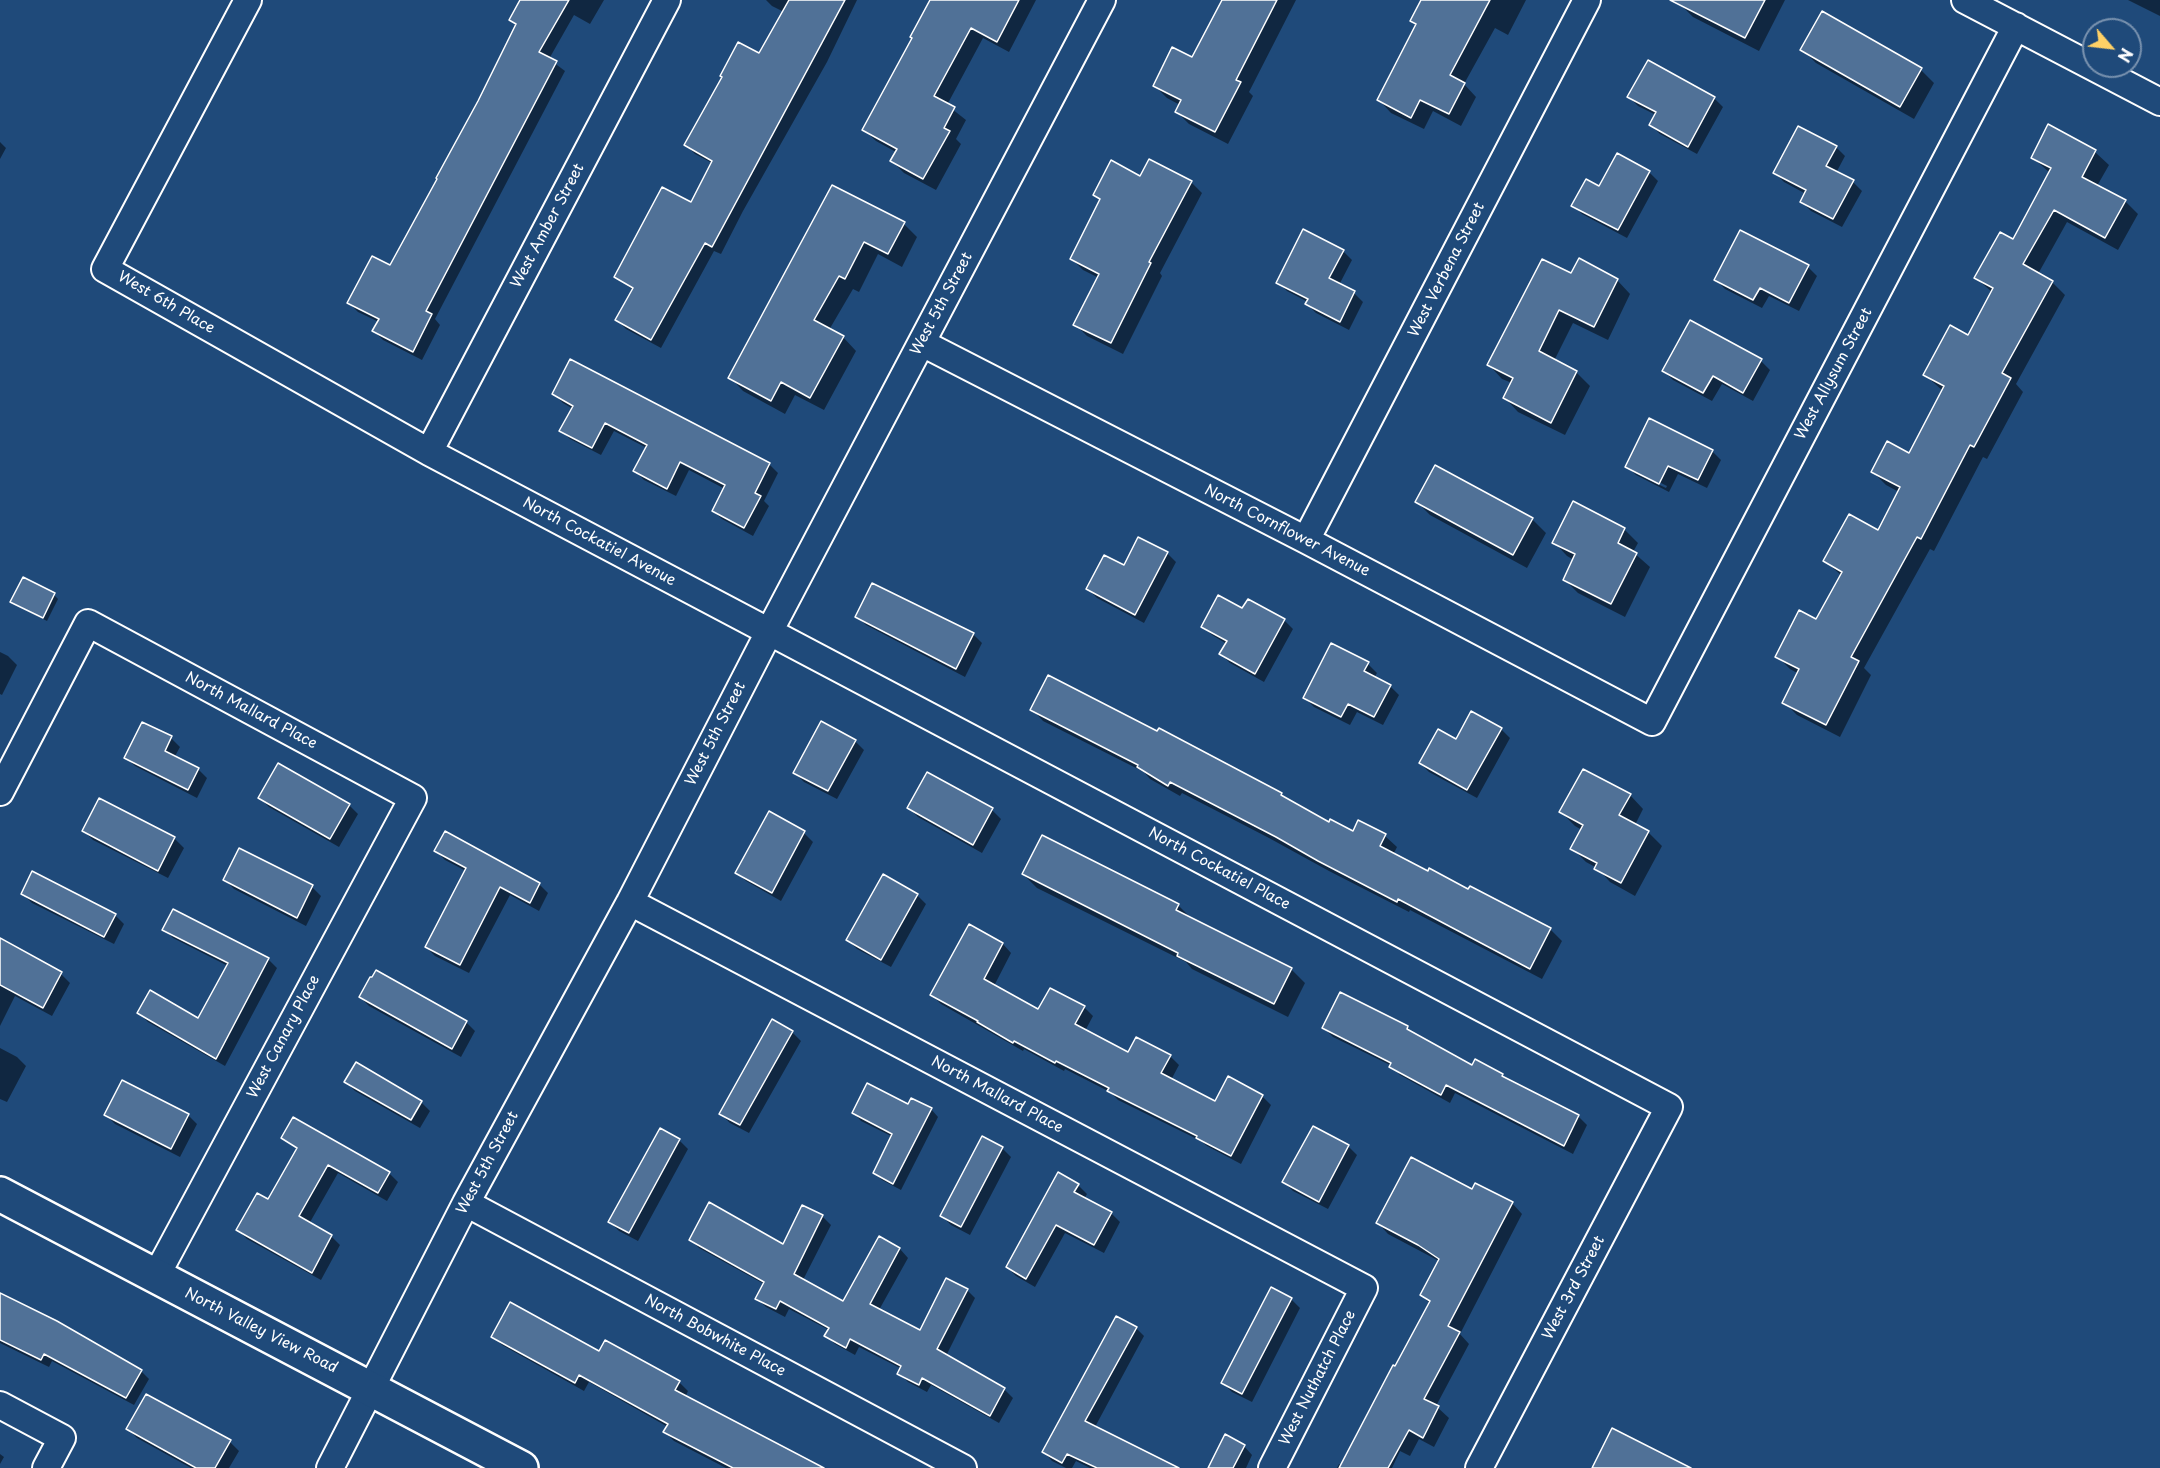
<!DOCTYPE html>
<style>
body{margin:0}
#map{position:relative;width:2160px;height:1468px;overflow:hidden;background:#1f4a7a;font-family:"Playpen Sans",sans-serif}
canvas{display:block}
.north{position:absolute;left:2082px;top:18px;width:60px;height:60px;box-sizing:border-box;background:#1f4a7a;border:2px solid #7992af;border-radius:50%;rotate:118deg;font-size:16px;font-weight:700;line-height:24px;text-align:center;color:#fff}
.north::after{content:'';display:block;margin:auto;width:21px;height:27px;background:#ffd166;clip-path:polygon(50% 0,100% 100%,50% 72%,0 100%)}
</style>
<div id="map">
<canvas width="2160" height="1468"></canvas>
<div class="north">N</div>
</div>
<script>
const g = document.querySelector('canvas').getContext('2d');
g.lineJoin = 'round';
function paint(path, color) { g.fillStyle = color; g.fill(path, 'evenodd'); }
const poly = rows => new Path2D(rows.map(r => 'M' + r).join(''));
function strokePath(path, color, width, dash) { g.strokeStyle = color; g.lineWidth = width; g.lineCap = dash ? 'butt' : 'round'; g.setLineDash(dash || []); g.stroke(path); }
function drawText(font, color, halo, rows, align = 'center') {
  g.font = font + ' "Playpen Sans",sans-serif'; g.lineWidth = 4.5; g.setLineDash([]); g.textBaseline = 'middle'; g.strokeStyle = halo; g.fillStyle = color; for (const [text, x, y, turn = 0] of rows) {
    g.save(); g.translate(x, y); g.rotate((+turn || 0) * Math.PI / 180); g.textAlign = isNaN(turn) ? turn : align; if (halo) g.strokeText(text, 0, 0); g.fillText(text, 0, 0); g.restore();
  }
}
const shadow = poly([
 [522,0,604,0,590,24,574,15,549,59,565,71,435,319,440,325,422,360,383,340,374,331,379,322,358,312,349,303,391,267,479,102,517,26,511,20],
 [766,0,857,0,827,62,743,211,721,254,714,251,661,348,626,329,617,320,633,290,616,277,692,204,712,163,695,154,686,145,760,55,784,12,772,6],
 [931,0,1036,0,1009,52,983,38,947,105,966,120,956,139,961,144,936,190,904,173,892,161,896,152,876,141,864,130,914,38],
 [1223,0,1296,0,1249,92,1253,96,1228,144,1189,124,1177,112,1180,105,1167,98,1154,85,1193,59],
 [1423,0,1526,0,1508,35,1495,28,1464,84,1476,97,1461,126,1433,111,1424,129,1391,113,1379,100,1417,26,1412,21],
 [1680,0,1785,0,1759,51,1693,17,1679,3],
 [2128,0,2160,0,2160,16],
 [1802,49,1921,70,1934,83,1914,119,1816,63],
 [1629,97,1714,98,1723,107,1697,154,1660,134,1651,125,1656,115,1638,106],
 [2049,126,2095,152,2109,165,2097,186,2125,201,2138,214,2118,250,2067,222,2038,274,2052,282,2065,295,2016,384,2023,392,1987,459,1983,457,1934,551,1930,549,1864,668,1871,675,1840,737,1797,715,1784,702,1799,674,1790,669,1777,656,1817,621,1842,576,1825,561,1878,533,1899,492,1886,485,1873,472,1909,455,1943,391,1925,375,1968,337,1993,293,1976,278,2013,241,2050,173,2032,157],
 [0,142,6,148,0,159],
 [1836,147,1845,156,1836,173,1853,182,1862,191,1842,227,1811,211,1802,202,1806,194,1784,182,1775,173],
 [1649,172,1658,181,1627,238,1582,214,1573,205,1600,188],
 [1141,178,1191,182,1202,193,1160,273,1162,276,1123,354,1087,336,1075,324,1099,278,1083,270,1071,258,1101,201,1095,195],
 [833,187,904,224,917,237,902,267,878,254,859,292,853,289,829,330,843,337,856,351,824,410,795,395,785,414,743,391,730,377],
 [1343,251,1352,260,1339,285,1354,293,1363,302,1349,330,1316,313,1307,304,1308,302,1287,291,1278,282],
 [1808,267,1817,276,1799,311,1769,296,1762,308,1725,289,1716,280],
 [1572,275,1617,280,1630,294,1608,340,1573,323,1554,361,1576,372,1590,386,1565,435,1518,412,1505,398,1512,383,1502,379,1489,365],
 [1761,361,1770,370,1753,401,1722,384,1712,401,1673,380,1664,371],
 [554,394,769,464,778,473,764,501,769,506,753,536,722,519,713,511,725,489,689,470,676,496,644,480,635,471,647,448,614,431,601,455,570,439,561,430,573,409,563,403],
 [1712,451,1721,460,1707,488,1678,474,1669,492,1636,475,1627,466],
 [1635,470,1667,486,1666,488,1635,473],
 [1436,467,1532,519,1546,533,1527,568,1430,515,1417,502],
 [1624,529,1638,543,1633,552,1650,567,1625,617,1578,593,1564,579,1574,560,1567,556,1554,542],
 [1167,553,1176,562,1144,623,1097,598,1088,589,1124,567],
 [23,579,54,595,58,599,47,621,16,605,12,601],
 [1243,610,1284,620,1293,629,1264,682,1230,663,1221,654,1227,644,1212,635,1203,627],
 [857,616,973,634,982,643,965,677,866,625],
 [0,652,8,656,17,665,2,695,0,694],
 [1368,664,1377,673,1374,678,1390,686,1399,695,1383,725,1357,712,1350,725,1314,707,1305,698],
 [1032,709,1281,794,1287,800,1330,824,1353,833,1359,822,1385,836,1397,847,1393,855,1469,891,1470,888,1550,929,1562,941,1542,979,1410,910,1409,912,1329,871,1269,838,1182,793,1180,796,1150,779,1144,772,1043,721],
 [1501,729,1510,738,1477,798,1429,772,1420,763,1457,741],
 [171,738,180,747,174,758,198,769,207,778,197,798,135,766,126,758],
 [855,741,864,750,837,799,804,782,795,773],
 [927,774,992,810,1001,819,982,853,918,817,909,808],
 [1630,795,1643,809,1635,825,1648,832,1662,846,1635,896,1610,882,1597,868,1586,862,1572,848,1582,830,1575,826,1561,812],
 [260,798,349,805,358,814,339,847,269,807],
 [99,800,175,839,184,848,168,878,93,840,84,831],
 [770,813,804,833,813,842,781,901,746,881,737,872],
 [436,851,539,884,548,893,539,911,510,895,469,973,435,956,426,947,466,871,445,860],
 [1023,874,1178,905,1192,919,1291,969,1305,983,1288,1017,1192,969,1186,962,1037,888],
 [225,880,312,887,321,896,306,926,234,889],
 [23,894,115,915,124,924,114,944,32,903],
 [917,895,926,904,891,967,857,949,848,940],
 [174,911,268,959,277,968,225,1066,148,1022,139,1013,198,1020,228,966,173,938,164,929],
 [969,926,1003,944,1011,953,994,986,1039,1011,1084,1007,1093,1016,1085,1031,1129,1054,1170,1056,1179,1065,1171,1080,1216,1103,1262,1096,1271,1105,1241,1164,1207,1146,1201,1141,1118,1100,1110,1092,1065,1069,1064,1071,1024,1049,1023,1051,941,1004,932,995],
 [0,940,61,974,70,983,52,1016,15,996,0,1026],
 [377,972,466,1022,475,1031,461,1057,369,1006,360,997],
 [1407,1027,1416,1036,1473,1067,1502,1076,1507,1081,1578,1116,1587,1125,1573,1154,1455,1093,1450,1103,1400,1075,1392,1066,1333,1037,1324,1028],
 [792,1032,801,1041,749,1133,730,1123,721,1114],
 [0,1048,17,1057,26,1066,7,1102,0,1099],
 [346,1082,421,1102,430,1111,420,1128,355,1091],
 [931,1109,938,1117,901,1190,882,1180,874,1173,893,1137,861,1121,854,1113],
 [106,1115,188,1115,197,1124,180,1157,115,1124],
 [283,1138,389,1173,398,1182,387,1201,338,1173,309,1224,331,1236,340,1245,321,1280,247,1239,238,1230,269,1201,298,1150],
 [679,1140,688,1149,638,1241,619,1231,610,1222],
 [1348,1146,1357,1155,1328,1209,1293,1191,1284,1182],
 [1002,1148,1011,1157,970,1235,951,1225,942,1216],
 [1078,1185,1087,1194,1084,1199,1111,1213,1120,1222,1104,1253,1065,1233,1035,1287,1016,1276,1007,1267],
 [1473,1191,1512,1203,1522,1214,1460,1334,1469,1344,1436,1406,1449,1418,1434,1447,1419,1439,1410,1456,1400,1451,1392,1468,1337,1468,1339,1464,1342,1465,1430,1304,1422,1295,1439,1261,1388,1234,1378,1223],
 [822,1216,831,1225,803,1280,844,1303,879,1238,900,1249,908,1258,879,1310,920,1332,967,1290,975,1298,946,1356,1004,1389,1013,1398,999,1423,931,1385,927,1392,908,1382,899,1373,902,1369,859,1347,855,1355,835,1344,826,1336,829,1330,789,1309,785,1317,766,1307,757,1299,764,1284,699,1248,691,1240,783,1246],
 [0,1295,141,1371,149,1379,134,1405,52,1361,49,1367,0,1343],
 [1291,1299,1300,1308,1252,1402,1232,1392,1223,1383],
 [1136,1328,1144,1336,1095,1427,1165,1468,1090,1468,1076,1461,1072,1468,1066,1468,1052,1461,1044,1452],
 [493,1336,600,1353,606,1342,679,1382,688,1391,685,1397,821,1468,726,1468,674,1441,665,1432,668,1427,589,1382,584,1391,502,1345],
 [128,1429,230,1442,239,1451,229,1468,191,1468,137,1438],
 [1244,1446,1252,1455,1246,1468,1209,1468],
 [0,1454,4,1457,0,1464]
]);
const building = poly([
 [520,0,569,0,539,52,557,61,426,311,432,314,413,352,372,331,379,319,347,303,372,256,390,265,437,179,436,178,478,101,516,24,509,20,520,0],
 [789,0,845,0,712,247,705,243,651,340,615,320,633,288,614,277,662,187,691,202,712,161,684,145,722,77,720,76,738,42,759,53,789,0],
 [930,0,1019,0,997,42,971,28,934,96,955,107,944,128,950,131,923,179,890,161,897,149,862,130,912,38,910,37,930,0],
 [1222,0,1277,0,1236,80,1241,82,1215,132,1175,112,1181,100,1153,86,1172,47,1192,57,1222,0],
 [1421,0,1490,0,1450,75,1465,83,1449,114,1420,100,1411,118,1377,100,1416,24,1410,21,1421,0],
 [1670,0,1765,0,1745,38,1670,0],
 [1822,11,1922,68,1900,107,1800,50,1822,11],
 [1648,60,1715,97,1688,147,1649,125,1656,112,1627,97,1648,60],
 [2048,124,2096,150,2082,177,2126,200,2105,238,2054,210,2023,264,2053,281,2002,373,2011,378,1974,447,1970,445,1921,539,1917,537,1851,657,1859,661,1826,725,1782,703,1799,669,1775,657,1799,610,1816,619,1842,572,1823,561,1849,514,1878,530,1900,487,1871,472,1887,441,1909,453,1944,386,1923,375,1950,325,1968,335,1993,288,1974,278,2000,232,2013,239,2051,168,2031,158,2048,124],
 [1798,126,1837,146,1826,166,1854,180,1833,219,1800,202,1806,190,1773,173,1798,126],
 [1617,153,1650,171,1618,230,1571,206,1586,179,1599,186,1617,153],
 [1149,159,1192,181,1149,262,1151,263,1111,343,1073,325,1099,274,1070,259,1100,199,1093,195,1111,160,1140,176,1149,159],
 [832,185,905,222,888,254,864,242,845,279,839,276,814,320,844,336,810,398,781,382,771,401,728,378,832,185],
 [1303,229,1344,250,1329,278,1355,291,1340,322,1305,304,1308,299,1276,283,1303,229],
 [1740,230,1809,265,1789,303,1760,288,1753,300,1714,280,1740,230],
 [1579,258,1618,279,1594,327,1559,310,1539,351,1577,371,1551,423,1503,398,1513,378,1487,365,1542,259,1571,273,1579,258],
 [1690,320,1762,359,1743,393,1713,376,1703,393,1662,371,1690,320],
 [570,359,770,463,755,493,761,496,744,528,712,511,725,485,680,462,667,489,633,471,647,445,605,423,592,448,559,431,573,406,552,394,570,359],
 [1649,418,1713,450,1698,480,1668,466,1659,484,1625,467,1649,418],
 [1435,465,1533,518,1513,555,1415,502,1435,465],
 [1573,501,1625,528,1618,543,1637,553,1611,604,1563,580,1575,554,1552,543,1573,501],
 [1138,537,1168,552,1135,615,1086,589,1104,555,1124,565,1138,537],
 [23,577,55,593,43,618,10,602,23,577],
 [872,583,974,633,956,669,855,617,872,583],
 [1218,595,1242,608,1248,599,1285,619,1255,674,1219,654,1227,641,1201,627,1218,595],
 [1331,643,1369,662,1364,671,1391,685,1374,717,1348,704,1341,717,1303,698,1331,643],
 [1048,675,1157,731,1159,728,1282,793,1281,795,1329,822,1330,819,1353,831,1358,820,1386,834,1380,846,1428,871,1429,868,1468,889,1470,886,1551,928,1530,969,1398,899,1397,902,1318,861,1276,837,1170,782,1168,786,1137,767,1138,765,1030,710,1048,675],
 [1471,711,1502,728,1467,790,1419,763,1438,729,1456,739,1471,711],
 [821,721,856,740,828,791,793,773,821,721],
 [142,722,172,736,165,751,199,768,188,790,124,758,142,722],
 [278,763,350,804,330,839,258,798,278,763],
 [1583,769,1631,794,1619,815,1649,831,1621,883,1594,869,1597,863,1570,849,1583,825,1559,812,1583,769],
 [927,772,993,808,973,845,907,808,927,772],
 [99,798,175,837,158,871,82,831,99,798],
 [769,811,805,831,772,893,735,873,769,811],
 [445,831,540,883,530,903,500,887,460,965,425,947,466,868,434,851,445,831],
 [1042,835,1179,904,1176,910,1292,968,1274,1004,1177,956,1178,953,1022,874,1042,835],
 [239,848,313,885,297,918,223,880,239,848],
 [32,871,116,914,104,937,21,894,32,871],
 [883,874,918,894,881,960,846,940,883,874],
 [173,909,269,958,216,1059,137,1013,150,990,198,1018,228,963,162,930,173,909],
 [969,924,1003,943,984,979,1038,1009,1050,988,1085,1006,1075,1024,1128,1052,1136,1037,1171,1055,1161,1073,1215,1101,1228,1076,1263,1095,1231,1156,1196,1138,1197,1136,1107,1091,1109,1088,1056,1061,1055,1063,1014,1041,1013,1043,977,1022,978,1021,930,995,969,924],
 [0,938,62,972,43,1008,0,985,0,938],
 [376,970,467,1021,452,1049,359,997,370,977,372,977,376,970],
 [1340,992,1408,1026,1407,1029,1472,1065,1475,1059,1503,1074,1502,1076,1579,1115,1564,1146,1446,1085,1441,1095,1389,1067,1391,1063,1322,1028,1340,992],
 [772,1019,793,1031,740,1125,719,1114,772,1019],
 [356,1062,422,1101,411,1120,344,1082,356,1062],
 [122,1080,189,1114,171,1149,104,1115,122,1080],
 [867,1083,908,1104,911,1098,932,1108,893,1184,873,1173,892,1134,852,1113,867,1083],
 [293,1117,390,1172,378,1193,328,1165,299,1216,332,1235,312,1273,236,1230,257,1193,268,1199,297,1148,281,1138,293,1117],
 [1313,1126,1349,1145,1319,1202,1282,1182,1313,1126],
 [660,1128,680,1139,629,1233,608,1222,660,1128],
 [982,1136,1003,1147,961,1227,940,1216,982,1136],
 [1411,1157,1472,1189,1475,1183,1513,1202,1448,1326,1460,1332,1424,1399,1439,1406,1423,1438,1409,1430,1388,1468,1339,1468,1393,1365,1395,1366,1430,1301,1420,1295,1439,1259,1418,1245,1376,1223,1411,1157],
 [1058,1172,1079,1184,1074,1192,1112,1212,1094,1245,1056,1225,1026,1279,1006,1267,1058,1172],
 [709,1202,783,1244,802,1205,823,1215,794,1274,843,1301,879,1236,900,1248,870,1304,920,1330,946,1278,968,1289,937,1349,1005,1388,990,1416,922,1378,919,1385,897,1374,901,1366,850,1339,846,1348,824,1336,829,1328,780,1301,776,1309,755,1299,764,1282,689,1240,709,1202],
 [1271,1287,1292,1298,1242,1394,1221,1383,1271,1287],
 [0,1293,57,1321,142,1370,126,1398,44,1354,41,1360,0,1340,0,1293],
 [510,1302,599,1351,605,1340,680,1381,675,1390,824,1468,733,1468,663,1432,668,1424,579,1375,575,1383,491,1337,510,1302],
 [1116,1316,1137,1327,1085,1421,1179,1468,1097,1468,1067,1454,1062,1463,1042,1452,1116,1316],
 [146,1394,231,1440,215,1468,196,1468,126,1429,146,1394],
 [1612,1428,1691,1468,1592,1468,1612,1428],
 [1225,1434,1245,1445,1233,1468,1208,1468,1225,1434]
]);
const street = poly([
 [248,0,105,269,429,452,1669,1107,1479,1468],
 [1965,0,2160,102],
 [922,343,1306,540,1652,722,2016,26],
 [429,452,667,0],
 [1306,540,1587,0],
 [0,792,88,623,413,798,156,1276],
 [630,902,1364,1288,1272,1468],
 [466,1203,963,1468],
 [0,1405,62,1438,46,1468],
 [330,1468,466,1203,630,902,769,632,1102,0]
]);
const secondary = poly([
 [0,1194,521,1468]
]);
const streetNames = [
 ["West Amber Street",548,226,-62],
 ["West Verbena Street",1447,270,-63],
 ["West 6th Place",166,303,30],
 ["West 5th Street",942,304,-62],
 ["West Allysum Street",1834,374,-62],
 ["North Cornflower Avenue",1287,531,27],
 ["North Cockatiel Avenue",599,542,28],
 ["North Mallard Place",251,711,28],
 ["West 5th Street",716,734,-63],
 ["North Cockatiel Place",1219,869,28],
 ["West Canary Place",284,1037,-62],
 ["North Mallard Place",997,1095,28],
 ["West 5th Street",488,1163,-62],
 ["West 3rd Street",1574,1288,-62],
 ["North Valley View Road",261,1331,27],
 ["North Bobwhite Place",715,1336,28],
 ["West Nuthatch Place",1318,1378,-63]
];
paint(shadow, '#0007');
paint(building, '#507197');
strokePath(building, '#fff', 1.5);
strokePath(street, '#fff', 30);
strokePath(secondary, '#fff', 38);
strokePath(street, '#1f4a7a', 26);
strokePath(secondary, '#1f4a7a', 33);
drawText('15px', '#fff', '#1f4a7a', streetNames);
</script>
